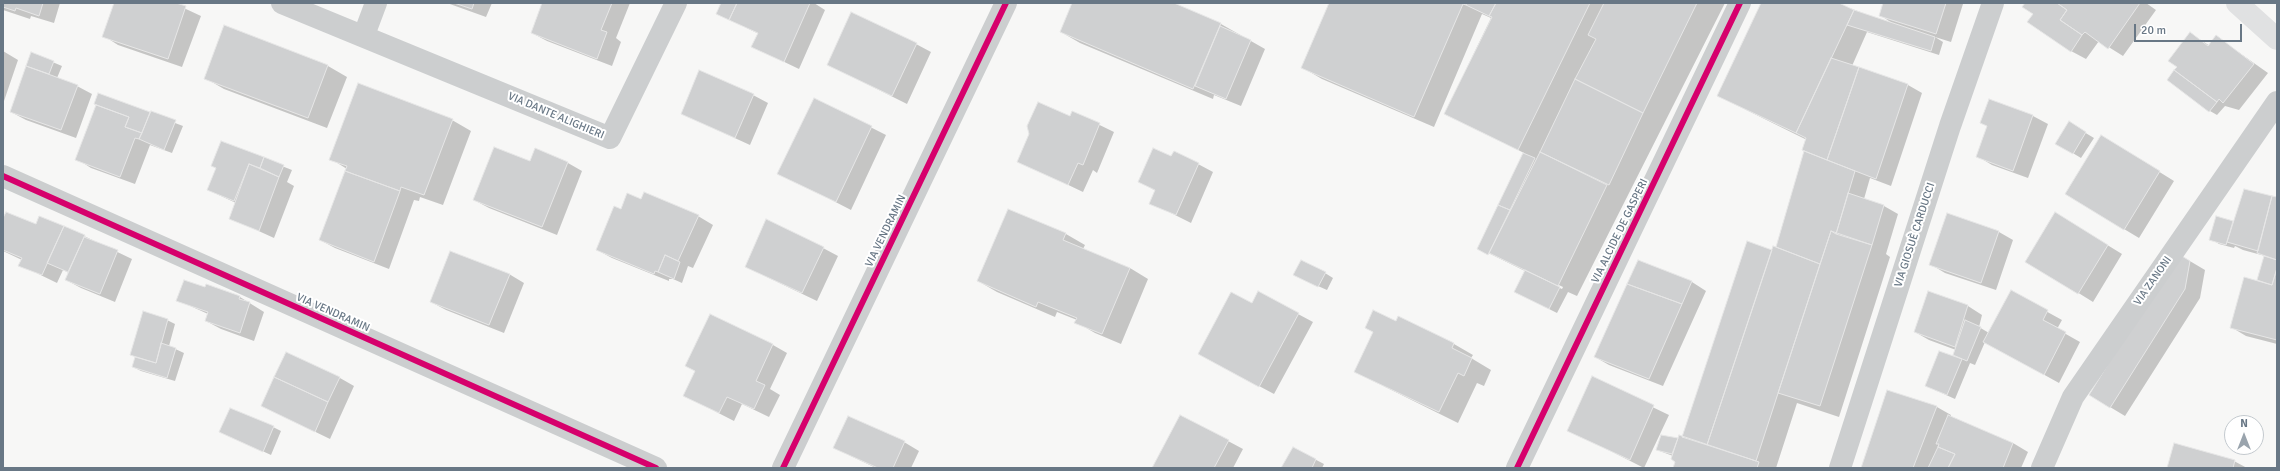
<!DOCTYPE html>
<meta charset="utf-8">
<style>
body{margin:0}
#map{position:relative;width:2280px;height:471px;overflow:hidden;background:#f7f7f6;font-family:Signika,sans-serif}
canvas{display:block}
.frame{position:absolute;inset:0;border:4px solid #687785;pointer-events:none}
.north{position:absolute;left:2224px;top:415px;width:40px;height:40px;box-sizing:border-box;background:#fff;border:1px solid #c3c9ce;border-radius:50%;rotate:0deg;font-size:11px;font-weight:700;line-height:16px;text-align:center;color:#687785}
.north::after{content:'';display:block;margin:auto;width:14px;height:18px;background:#9aa4ad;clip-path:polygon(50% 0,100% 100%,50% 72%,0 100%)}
.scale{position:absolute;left:2134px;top:24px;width:108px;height:18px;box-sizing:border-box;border:2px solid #687785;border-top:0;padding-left:5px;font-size:12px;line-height:14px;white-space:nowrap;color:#687785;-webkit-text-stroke:3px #fff;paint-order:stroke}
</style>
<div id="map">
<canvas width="2280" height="471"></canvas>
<div class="frame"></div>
<div class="north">N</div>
<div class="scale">20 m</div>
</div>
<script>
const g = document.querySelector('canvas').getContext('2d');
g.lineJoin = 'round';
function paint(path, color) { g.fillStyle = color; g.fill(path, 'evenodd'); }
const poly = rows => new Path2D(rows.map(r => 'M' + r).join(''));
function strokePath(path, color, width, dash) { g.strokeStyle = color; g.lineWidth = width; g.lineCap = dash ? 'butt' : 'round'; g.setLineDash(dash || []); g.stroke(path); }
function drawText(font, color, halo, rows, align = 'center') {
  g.font = font + ' Signika,sans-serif'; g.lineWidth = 4; g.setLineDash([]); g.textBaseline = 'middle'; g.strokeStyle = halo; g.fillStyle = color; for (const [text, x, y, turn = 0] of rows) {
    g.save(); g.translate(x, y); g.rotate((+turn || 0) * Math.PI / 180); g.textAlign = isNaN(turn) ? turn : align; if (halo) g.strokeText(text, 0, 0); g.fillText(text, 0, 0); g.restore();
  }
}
const shadow = poly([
 [3,3,60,3,54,23,31,16,30,19,3,10],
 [115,3,173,3,201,16,182,67,118,45,104,36],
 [447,3,492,3,486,17],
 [544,3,630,3,616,38,621,42,612,66,547,41,532,33],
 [722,3,814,3,825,10,799,69,753,47,759,34,718,14],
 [1073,3,1171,3,1221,24,1265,49,1241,106,1214,95,1213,99,1080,43,1061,32],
 [1331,3,1725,3,1577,296,1568,292,1557,313,1523,296,1525,271,1478,248,1524,153,1445,113,1491,18,1482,14,1434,127,1322,79,1303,68],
 [1533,273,1563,287,1562,289,1532,275],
 [1762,3,1836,3,1895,25,1880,15,1884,3,1963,4,1951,42,1935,37,1943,42,1939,55,1867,32,1852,66,1908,85,1922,93,1891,186,1870,178,1864,199,1884,206,1898,214,1886,254,1890,257,1839,417,1797,403,1776,468,1674,468,1676,461,1673,456,1657,450,1662,436,1678,439,1683,438,1771,251,1782,250,1777,247,1805,151,1807,140,1718,96],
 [2026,3,2146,3,2156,10,2123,56,2099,41,2086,59,2071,51,2034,14],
 [225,26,328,66,347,77,327,128,224,89,205,78],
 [2190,33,2210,46,2217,37,2268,73,2239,110,2225,106,2217,115,2210,111,2178,67],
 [916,44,931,52,907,104,829,65],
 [3,51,18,60,3,104],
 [31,53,62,66,57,78,77,86,92,94,76,138,26,120,11,112],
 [98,94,183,126,172,153,150,145,135,184,91,168,77,159,97,105],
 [753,95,768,103,750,145,682,114],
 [815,99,886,135,851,210,779,173],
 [1990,100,2033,116,2048,124,2028,178,1992,165,1977,156,1988,126,1981,123],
 [1073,112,1114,132,1097,173,1093,170,1083,192,1018,161,1030,134,1070,117],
 [452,120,471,131,443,205,420,197,419,201,414,200,389,269,335,248,320,240,347,169,331,159],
 [2069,123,2094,138,2081,158,2056,143],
 [221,142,292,170,287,182,294,186,274,238,230,218,236,203,208,190,216,168],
 [2116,145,2174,181,2139,238,2124,229],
 [1171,158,1198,164,1213,172,1191,223,1151,203,1156,191,1139,182],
 [531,162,568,163,582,171,557,235,489,208,474,200],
 [2277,199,2277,344,2246,336,2231,327,2264,283,2258,280,2265,256,2243,250,2235,246,2234,248,2219,244,2211,239,2232,222,2234,223],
 [642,200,698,216,713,225,693,268,688,266,682,283,673,279,669,279,669,281,612,258,597,250],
 [1008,210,1066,234,1085,245,1083,249,1130,268,1148,279,1121,344,1095,333,1076,322,1077,320,1057,312,1055,317,997,292,978,281],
 [3,220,84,236,132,259,115,302,81,288,66,280,69,273,63,270,57,283,20,265,22,260,3,251],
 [2070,222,2122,254,2093,302,2027,261],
 [1999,232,2013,240,1996,290,1945,273,1930,264],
 [823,248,838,256,817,301,746,267],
 [2178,254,2205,270,2200,298,2125,416,2110,407],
 [1639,262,1692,282,1706,291,1663,386,1609,365,1595,357],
 [1325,273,1333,278,1327,290,1302,279],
 [509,274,524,283,504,333,446,310,431,302],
 [206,288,240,297,264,312,254,341,221,329,206,321,208,314,177,300],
 [1929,292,1968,306,1982,315,1979,327,1989,333,2011,292,2062,320,2057,329,2080,342,2059,383,1985,342,1975,365,1970,363,1955,399,1926,386,1953,357,1956,350,1929,340,1915,332],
 [1252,304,1298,314,1313,322,1274,394,1214,362],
 [1399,318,1454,344,1473,355,1471,358,1491,370,1484,386,1477,383,1458,423,1355,372],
 [167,320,175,324,169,346,184,353,175,381,141,371,133,367,136,357,131,354],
 [773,345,787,353,770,389,780,395,769,417,742,404,734,421,685,396],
 [340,378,354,386,330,439,262,406],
 [1592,378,1669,415,1644,468,1569,430],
 [1888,391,1937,407,1951,415,1951,417,2013,443,2028,452,2021,468,1863,468],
 [273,427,281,431,271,455,221,432],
 [1228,441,1243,449,1233,468,1153,468],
 [904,442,919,451,911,468,876,468,834,448],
 [1293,448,1324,464,1322,468,1283,468],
 [2234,461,2247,468,2168,468]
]);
const building = poly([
 [3,3,43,3,39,16,16,8,15,11,3,7,3,3],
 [114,3,176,3,186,6,168,59,102,37,114,3],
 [454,3,474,3,472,9,454,3],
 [542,3,612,3,601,30,607,32,597,59,531,33,542,3],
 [721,3,737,3,729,20,716,14,721,3],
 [737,3,810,3,784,62,751,47,758,33,729,20,737,3],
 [1072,3,1174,3,1221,23,1193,89,1060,32,1072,3],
 [1329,3,1467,3,1466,5,1463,4,1414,117,1301,68,1329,3],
 [1467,3,1496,3,1489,16,1466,5,1467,3],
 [1496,3,1590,3,1518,150,1444,114,1492,17,1489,16,1496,3],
 [1604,3,1697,3,1643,113,1575,79,1596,39,1588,35,1604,3],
 [1761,3,1839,3,1854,10,1796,133,1717,96,1761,3],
 [1883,3,1946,3,1936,34,1879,16,1883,3],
 [2025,3,2057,3,2067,10,2060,20,2082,35,2071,52,2027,22,2033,14,2022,7,2025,3],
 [2057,3,2140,3,2108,49,2085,32,2082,35,2060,20,2067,10,2057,3],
 [1854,10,1935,37,1931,51,1847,25,1854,10],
 [851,12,917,43,892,96,827,65,851,12],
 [224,25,328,65,308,118,204,79,224,25],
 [1220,26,1251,40,1226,99,1195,86,1220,26],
 [2190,32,2208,46,2216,35,2254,64,2223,103,2219,99,2217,102,2174,70,2177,67,2168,61,2190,32],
 [31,52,54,61,49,74,26,66,31,52],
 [1831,58,1859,67,1827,160,1802,150,1806,138,1796,133,1831,58],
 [26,66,78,85,61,130,10,112,26,66],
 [1859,67,1908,84,1876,179,1827,160,1859,67],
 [699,70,754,94,735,138,681,114,699,70],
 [2174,70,2217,102,2209,112,2167,80,2174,70],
 [1575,79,1643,113,1609,185,1540,152,1575,79],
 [358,83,453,119,424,195,401,187,400,191,345,171,347,166,329,160,358,83],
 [98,93,150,112,142,133,125,127,129,117,94,104,98,93],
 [814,98,872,126,836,202,777,174,814,98],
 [1989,99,2033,115,2013,171,1976,157,1987,126,1980,123,1989,99],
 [1038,102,1070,116,1072,111,1100,123,1083,165,1078,163,1068,185,1017,162,1029,134,1027,126,1038,102],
 [96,105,129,117,125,127,142,133,139,139,135,138,120,177,75,160,96,105],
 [151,111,176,120,164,150,139,139,151,111],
 [2069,121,2086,132,2073,154,2055,144,2069,121],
 [2101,135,2160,171,2124,230,2065,194,2101,135],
 [221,141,264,157,260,168,249,164,234,201,207,190,216,168,211,166,221,141],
 [494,147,530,161,535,148,568,162,542,227,473,200,494,147],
 [1153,148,1171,156,1174,151,1199,163,1176,215,1149,204,1155,190,1138,182,1153,148],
 [1804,151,1855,171,1836,234,1831,231,1820,264,1776,247,1804,151],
 [1540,152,1607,185,1558,286,1489,253,1540,152],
 [1523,153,1535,158,1510,210,1498,205,1523,153],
 [264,157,284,165,279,177,260,168,264,157],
 [249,164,279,177,259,231,229,219,249,164],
 [345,171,400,191,374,262,319,240,345,171],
 [2244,189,2272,196,2258,251,2227,242,2244,189],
 [644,192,699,215,678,261,665,255,658,272,655,271,654,274,596,250,614,206,621,209,627,193,641,199,644,192],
 [1848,193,1884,205,1872,245,1836,234,1848,193],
 [2272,196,2277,197,2277,260,2257,253,2272,196],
 [1498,205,1510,210,1488,255,1477,249,1498,205],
 [1008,209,1066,233,1063,240,1130,268,1102,334,1074,323,1077,318,1038,302,1036,307,977,281,1008,209],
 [6,212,36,224,39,216,64,226,42,275,18,266,22,258,3,250,3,218,6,212],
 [2055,212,2108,245,2078,294,2025,262,2055,212],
 [1947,213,1999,231,1981,283,1929,265,1947,213],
 [2216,216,2233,221,2226,245,2209,240,2216,216],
 [766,219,824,247,802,293,745,267,766,219],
 [64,226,85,235,68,272,47,263,64,226],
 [1831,231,1872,245,1820,406,1778,393,1831,231],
 [84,237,118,250,100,294,65,280,84,237],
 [1747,241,1772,250,1707,445,1682,437,1747,241],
 [1773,246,1820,264,1756,461,1707,445,1773,246],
 [450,251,510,274,489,325,430,302,450,251],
 [2177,253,2190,261,2185,289,2110,408,2089,395,2177,253],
 [665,255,680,262,674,279,658,272,665,255],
 [2264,256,2277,260,2277,268,2272,285,2257,280,2264,256],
 [1301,260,1326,272,1318,287,1293,275,1301,260],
 [1638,260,1692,281,1682,304,1627,284,1638,260],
 [2277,268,2277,340,2230,328,2244,277,2272,285,2277,268],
 [1525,270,1560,287,1549,309,1514,292,1525,270],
 [184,280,205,287,206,284,240,296,239,299,250,302,240,333,205,321,208,312,176,301,184,280],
 [1627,284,1682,304,1649,379,1594,357,1627,284],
 [2011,290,2048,310,2043,320,2066,332,2044,375,1983,342,2011,290],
 [1258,291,1299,313,1259,387,1198,354,1231,292,1252,303,1258,291],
 [1928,291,1968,305,1955,347,1914,332,1928,291],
 [1373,310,1396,321,1398,316,1454,343,1452,348,1472,358,1464,376,1458,373,1439,412,1354,372,1373,332,1365,328,1373,310],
 [143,311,168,319,156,363,130,355,143,311],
 [710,314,773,344,756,381,765,385,754,409,727,397,719,413,683,396,695,371,685,366,710,314],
 [1965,320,1981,327,1967,361,1953,355,1965,320],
 [161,343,176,348,167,378,132,367,135,357,156,363,161,343],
 [1939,351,1962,359,1947,395,1925,386,1939,351],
 [286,352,340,377,328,402,274,377,286,352],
 [1592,376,1654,405,1630,460,1567,431,1592,376],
 [274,377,328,402,315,432,261,406,274,377],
 [1887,390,1937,406,1913,468,1861,468,1887,390],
 [230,408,274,426,263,452,219,432,230,408],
 [1180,415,1229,440,1214,468,1152,468,1180,415],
 [1948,415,2013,443,2003,468,1948,468,1955,454,1938,447,1939,444,1936,444,1948,415],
 [848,416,905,441,893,468,878,468,833,448,848,416],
 [1661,435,1678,438,1672,454,1656,450,1661,435],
 [1679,435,1759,462,1757,468,1673,468,1675,462,1671,459,1679,435],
 [2174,443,2235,460,2233,468,2167,468,2174,443],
 [1293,447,1316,459,1312,468,1281,468,1293,447],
 [1938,447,1955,454,1948,468,1928,468,1938,447]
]);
const street = poly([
 [282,3,610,138,676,3],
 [364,35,376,3],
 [3,176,656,468],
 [783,468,1006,3],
 [1517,468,1740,3],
 [1840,468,1950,126,1993,3],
 [2042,468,2073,397,2277,102]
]);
const secondary = poly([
 [2237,3,2277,39]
]);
const cycleway = poly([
 [3,176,656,468],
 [783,468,1006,3],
 [1517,468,1740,3]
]);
const streetNames = [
 ["VIA DANTE ALIGHIERI",556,116,23],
 ["VIA VENDRAMIN",886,231,-64],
 ["VIA ALCIDE DE GASPERI",1620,231,-64],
 ["VIA GIOSUÈ CARDUCCI",1915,235,-72],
 ["VIA ZANONI",2153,281,-55],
 ["VIA VENDRAMIN",333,313,24]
];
paint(shadow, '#0003');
paint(building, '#cfd0d1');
strokePath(building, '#e6e6e6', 1);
strokePath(street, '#cccecf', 22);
strokePath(secondary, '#e0e1e2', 22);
strokePath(cycleway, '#d6006c', 6);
drawText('11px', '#687785', '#fff', streetNames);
</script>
